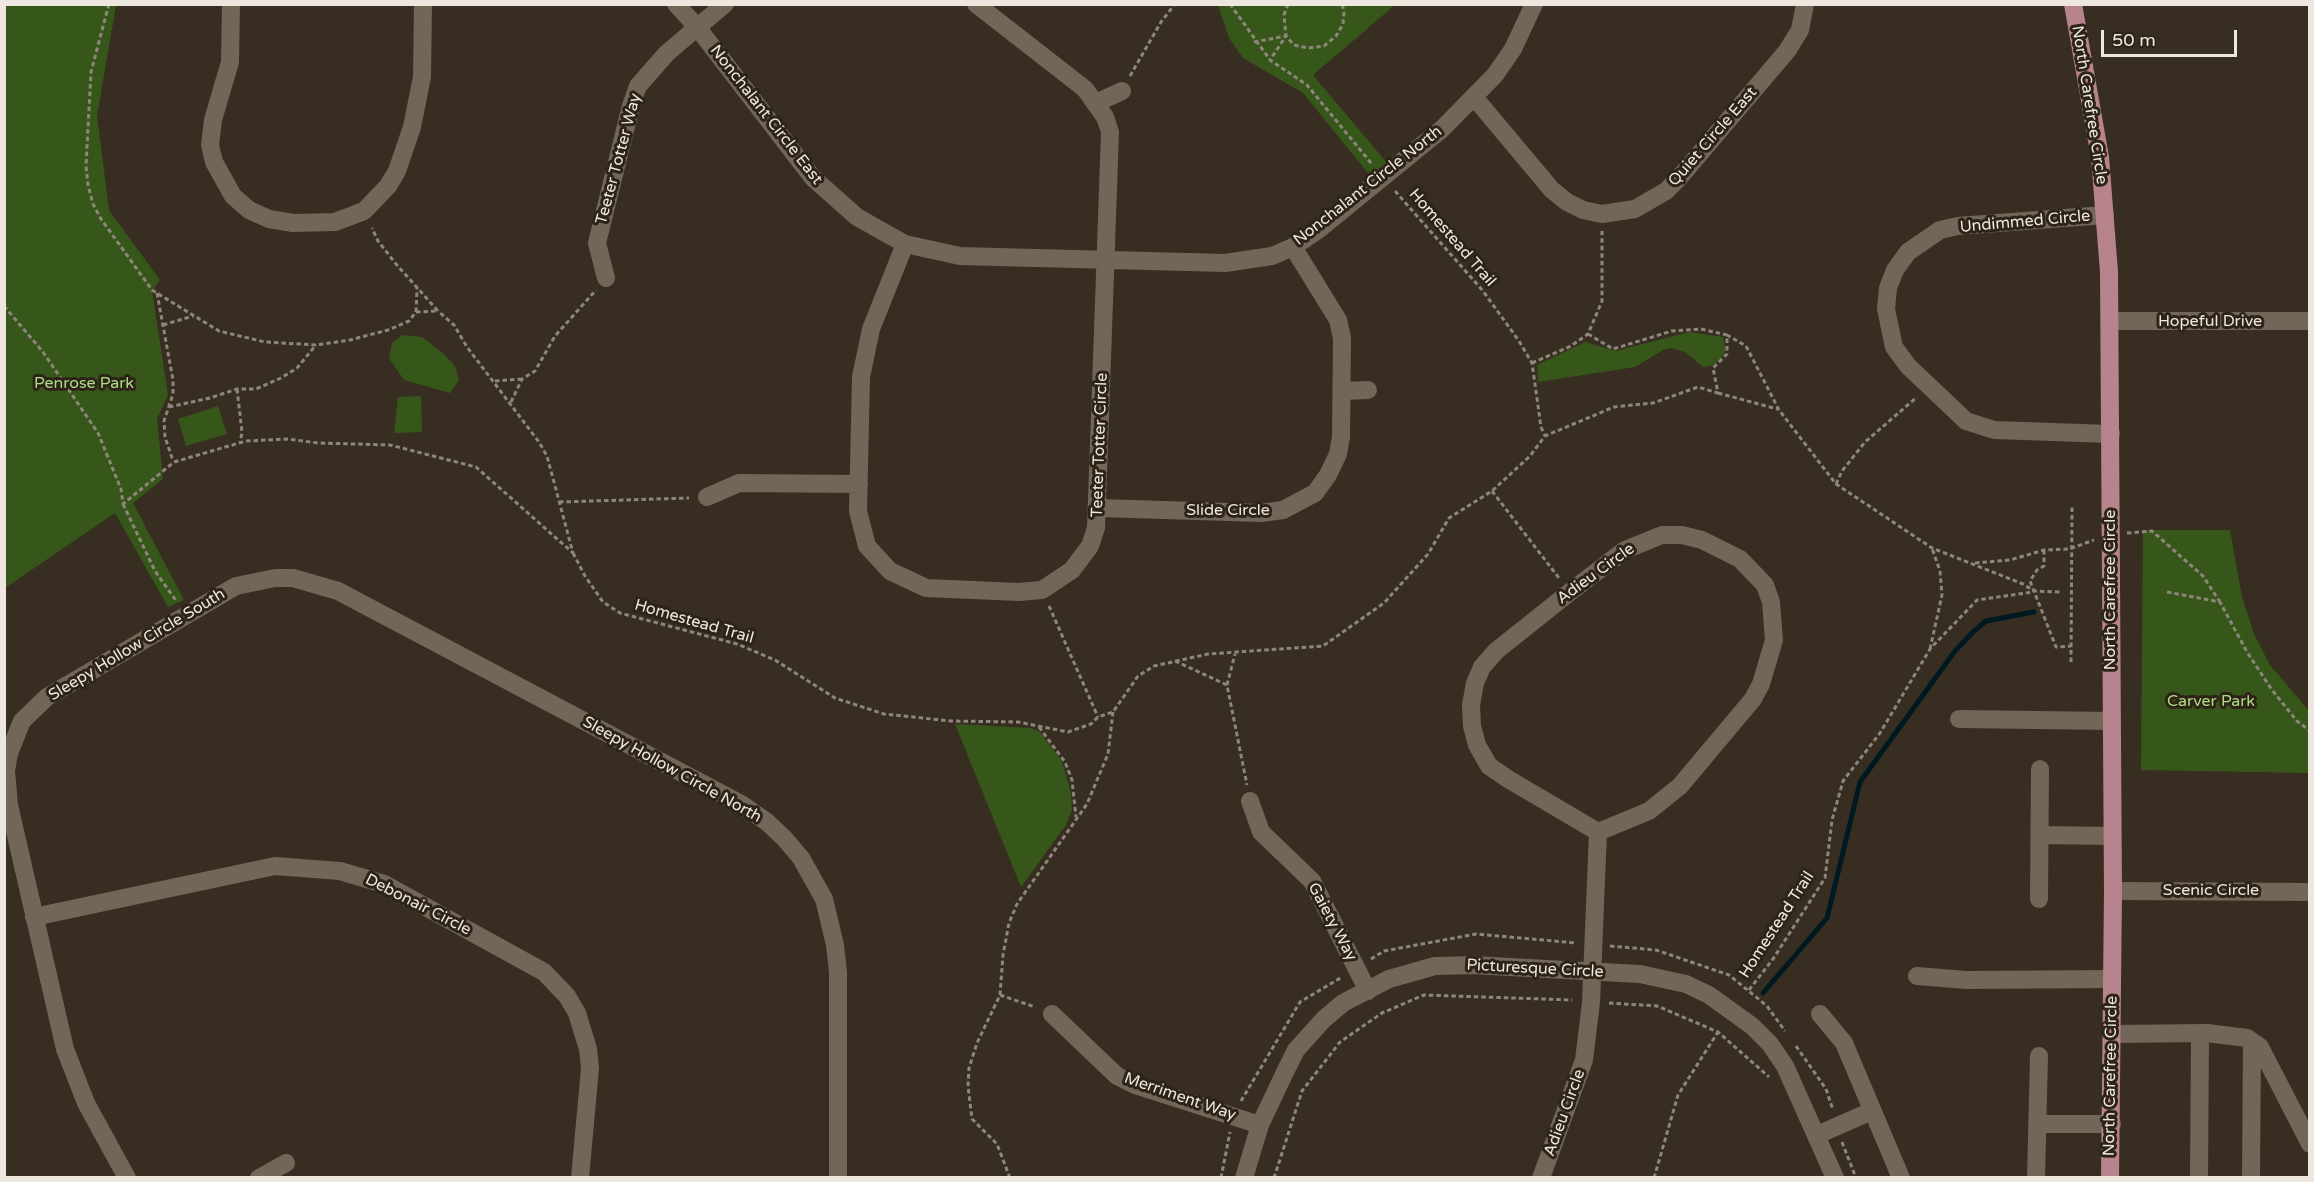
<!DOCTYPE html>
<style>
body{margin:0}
#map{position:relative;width:2314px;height:1182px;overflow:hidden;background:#372e21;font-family:"Varela Round",sans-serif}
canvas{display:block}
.frame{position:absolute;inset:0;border:6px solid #ede7df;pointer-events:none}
.scale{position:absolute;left:2101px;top:30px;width:136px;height:27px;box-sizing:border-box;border:3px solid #ede7df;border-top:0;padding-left:8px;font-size:18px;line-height:21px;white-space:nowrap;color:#ede7df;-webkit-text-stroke:4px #2d2417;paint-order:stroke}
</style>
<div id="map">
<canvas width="2314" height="1182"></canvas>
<div class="frame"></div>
<div class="scale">50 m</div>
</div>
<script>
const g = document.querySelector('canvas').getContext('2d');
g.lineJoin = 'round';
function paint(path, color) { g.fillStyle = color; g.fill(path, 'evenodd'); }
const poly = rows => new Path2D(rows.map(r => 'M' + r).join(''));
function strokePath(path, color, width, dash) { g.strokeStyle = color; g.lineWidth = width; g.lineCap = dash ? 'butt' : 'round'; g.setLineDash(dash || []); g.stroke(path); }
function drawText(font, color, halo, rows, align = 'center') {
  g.font = font + ' "Varela Round",sans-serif'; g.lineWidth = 6; g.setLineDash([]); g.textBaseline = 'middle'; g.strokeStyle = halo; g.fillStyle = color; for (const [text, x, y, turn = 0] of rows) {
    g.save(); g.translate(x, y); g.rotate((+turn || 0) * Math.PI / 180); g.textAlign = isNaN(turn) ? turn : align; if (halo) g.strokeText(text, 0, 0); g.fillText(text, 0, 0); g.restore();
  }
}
const green = poly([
 [5,4,116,5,97,116,109,210,160,280,152,291,168,395,157,419,163,479,133,503,184,600,168,607,115,513,5,588],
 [1218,5,1395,5,1313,75,1392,169,1376,183,1303,93,1243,58,1229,38],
 [1689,332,1723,337,1726,351,1721,358,1713,365,1703,367,1685,352,1671,348,1663,350,1635,367,1538,382,1537,365,1585,342,1616,351],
 [402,335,422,337,444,354,455,366,459,380,450,393,404,380,389,358,392,343],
 [421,396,422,432,394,433,398,397],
 [218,406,227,434,186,446,178,419],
 [2143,530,2230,530,2242,597,2254,634,2270,665,2309,711,2309,773,2141,770],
 [955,724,1030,728,1040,732,1062,761,1071,793,1072,810,1066,825,1021,887]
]);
const stream = poly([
 [1763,993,1827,918,1860,782,1955,651,1973,632,1986,621,2034,612]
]);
const path = poly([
 [109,4,91,72,86,166,88,185,93,204,101,219,152,290,219,331,265,342,316,345,350,340,388,330,409,321,416,312,438,311,396,264,378,241,372,228],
 [1230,4,1270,60,1307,85,1371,163],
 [1288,4,1284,15,1286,36,1294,45,1308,48,1324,46,1336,36,1343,24,1344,12,1342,4],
 [1254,42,1286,36,1270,60],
 [1130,76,1161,22,1175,4],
 [1395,191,1483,291,1519,341,1532,363,1541,427,1545,436],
 [157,293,173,380,173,394,164,421,165,437,173,461],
 [4,306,43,352,98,433,121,489,123,504,174,462,246,441,288,439,318,443,390,445,476,467,573,553,547,456,539,442,467,347,454,325,438,311],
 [416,312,417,288],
 [163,325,193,316],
 [1588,334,1613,349,1672,331,1701,329,1727,335],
 [1532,363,1571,346,1588,334,1602,301,1602,231],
 [495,381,522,379],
 [237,389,242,432,240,443],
 [1718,393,1777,409],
 [511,402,522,379,535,371,555,336,596,290],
 [169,407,210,398,237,389,256,389,281,378,297,368,316,345],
 [1836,484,1842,471,1865,442,1917,397],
 [1492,491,1559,578],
 [559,502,689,498],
 [123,504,155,571,177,602],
 [2127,533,2152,531,2203,576,2220,602],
 [2044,550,2044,566,2037,570,2030,581,2056,647,2071,646],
 [573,553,585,576,603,602,620,613,737,644,775,660,835,698,884,714,951,721,1018,722,1068,732,1091,724,1098,717,1113,712,1138,676,1154,666,1208,654,1323,646,1384,603,1428,554,1449,518,1492,491,1530,456,1545,436,1614,407,1653,403,1698,387,1718,393,1713,368,1727,354,1727,335,1746,346,1779,410,1836,484,1932,548,2023,584,2034,591,2060,592],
 [1975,563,2010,560,2044,550,2069,549,2094,540],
 [2167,592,2220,602,2247,652,2272,690,2297,721,2310,731],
 [1049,606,1098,717],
 [1930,649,1942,595,1940,571,1932,548],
 [1175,661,1227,685,1247,785],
 [2071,662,2072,505],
 [1227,685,1235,654],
 [1039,727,1065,762,1072,780,1076,817],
 [1610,946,1656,950,1729,975,1767,1006,1785,1031],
 [1371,959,1384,951,1476,934,1576,943],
 [1749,990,1773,959,1825,878,1832,820,1843,781,1880,733,1930,649,1977,600,2033,592],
 [1000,995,1035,1007],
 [1609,1003,1657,1006,1718,1032,1769,1077],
 [1796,1046,1826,1089,1833,1110],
 [1241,1101,1300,1002,1342,977],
 [1842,1142,1856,1178],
 [1010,1178,997,1144,972,1119,968,1086,969,1068,977,1043,1000,995,1003,955,1009,923,1017,904,1087,804,1108,754,1113,712],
 [1221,1178,1230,1132],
 [1274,1178,1302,1091,1340,1042,1382,1013,1424,995,1572,1000],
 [1654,1178,1678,1095,1718,1032]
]);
const minor = poly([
 [231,4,230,62,213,120,210,145,214,162,233,196,249,210,269,219,293,223,335,222,364,211,388,186,397,171,412,127,422,77,423,4],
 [676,4,697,27,813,178,857,217,905,244,960,256,1225,263,1272,256,1293,247,1318,230,1442,129,1495,75,1513,49,1534,4],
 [1474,97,1552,190,1567,202,1583,210,1602,214,1635,209,1666,191,1679,178,1787,51,1800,30,1805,4],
 [1096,103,1122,91],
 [2105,215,1958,226,1940,230,1908,252,1895,270,1888,288,1886,309,1894,347,1908,366,1966,421,1994,430,2111,434],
 [905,244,871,329,861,377,858,511,867,546,890,571,926,588,1019,592,1042,590,1072,570,1090,546,1096,528,1110,132,1105,117,1085,89,976,4],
 [606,278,597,243,631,106,638,86,667,53,725,4],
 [2110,321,2310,321],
 [1342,391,1368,390],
 [707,497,739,483,859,484],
 [1099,508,1261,513,1283,510,1315,493,1328,475,1338,454,1341,437,1342,338,1338,320,1293,247],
 [1662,535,1682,535,1702,540,1740,559,1765,585,1771,602,1774,640,1761,684,1753,699,1680,786,1649,811,1598,832,1508,779,1489,766,1477,745,1472,726,1471,705,1475,683,1482,667,1496,651,1570,592,1625,550,1662,535],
 [1959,719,2112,721],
 [1250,801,1261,832,1312,881,1368,991],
 [2040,835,2112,836],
 [2113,891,2310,892],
 [2039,899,2040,769],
 [34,917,275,866,340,871,384,884,544,972,567,996,577,1013,588,1049,590,1068,580,1178],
 [1917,976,1966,980,2112,979],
 [1052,1014,1117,1076,1135,1085,1260,1125],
 [1820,1014,1844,1043,1901,1178],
 [2112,1034,2207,1033,2247,1038,2260,1047,2310,1144],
 [2037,1124,2112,1124],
 [1817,1135,1872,1111],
 [127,1178,86,1103,65,1049,9,805,6,771,9,753,22,721,47,697,236,586,275,578,293,578,338,591,741,804,767,822,784,838,801,858,824,899,835,945,838,972,838,1178],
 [259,1178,286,1163],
 [1244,1178,1260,1125,1285,1072,1296,1050,1324,1019,1343,1003,1389,979,1435,966,1473,965,1640,974,1686,984,1709,995,1752,1026,1770,1044,1785,1066,1835,1178],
 [1541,1178,1584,1060,1591,1002,1598,832],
 [2036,1178,2039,1056],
 [2199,1178,2200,1033],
 [2251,1178,2252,1042]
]);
const major = poly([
 [2073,4,2100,157,2109,272,2113,891,2110,1178]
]);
const streetNames = [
 ["North Carefree Circle",2089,105,81],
 ["Nonchalant Circle East",766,115,52],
 ["Quiet Circle East",1713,137,-49],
 ["Teeter Totter Way",619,159,-75],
 ["Nonchalant Circle North",1368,186,-38],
 ["Undimmed Circle",2025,222,-5],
 ["Homestead Trail",1452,238,49],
 ["Hopeful Drive",2210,322],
 ["Teeter Totter Circle",1100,445,-88],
 ["Slide Circle",1228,511],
 ["Adieu Circle",1596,574,-36],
 ["North Carefree Circle",2111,590,-90],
 ["Homestead Trail",694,622,16],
 ["Sleepy Hollow Circle South",137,645,-31],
 ["Sleepy Hollow Circle North",672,770,29],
 ["Scenic Circle",2211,891],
 ["Debonair Circle",418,905,27],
 ["Gaiety Way",1332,922,62],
 ["Homestead Trail",1777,925,-57],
 ["Picturesque Circle",1535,969,3],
 ["North Carefree Circle",2111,1076,-89],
 ["Merriment Way",1180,1097,19],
 ["Adieu Circle",1565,1113,-70]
];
const parkNames = [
 ["Penrose Park",84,384],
 ["Carver Park",2211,702]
];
paint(green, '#37571a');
strokePath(stream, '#001921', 5);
strokePath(path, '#8e867b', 3, [4.5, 3]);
strokePath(minor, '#716658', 18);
strokePath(major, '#b7838c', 18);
drawText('16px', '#ede7df', '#2d2417', streetNames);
drawText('16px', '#acdd86', '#2d2417', parkNames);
</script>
